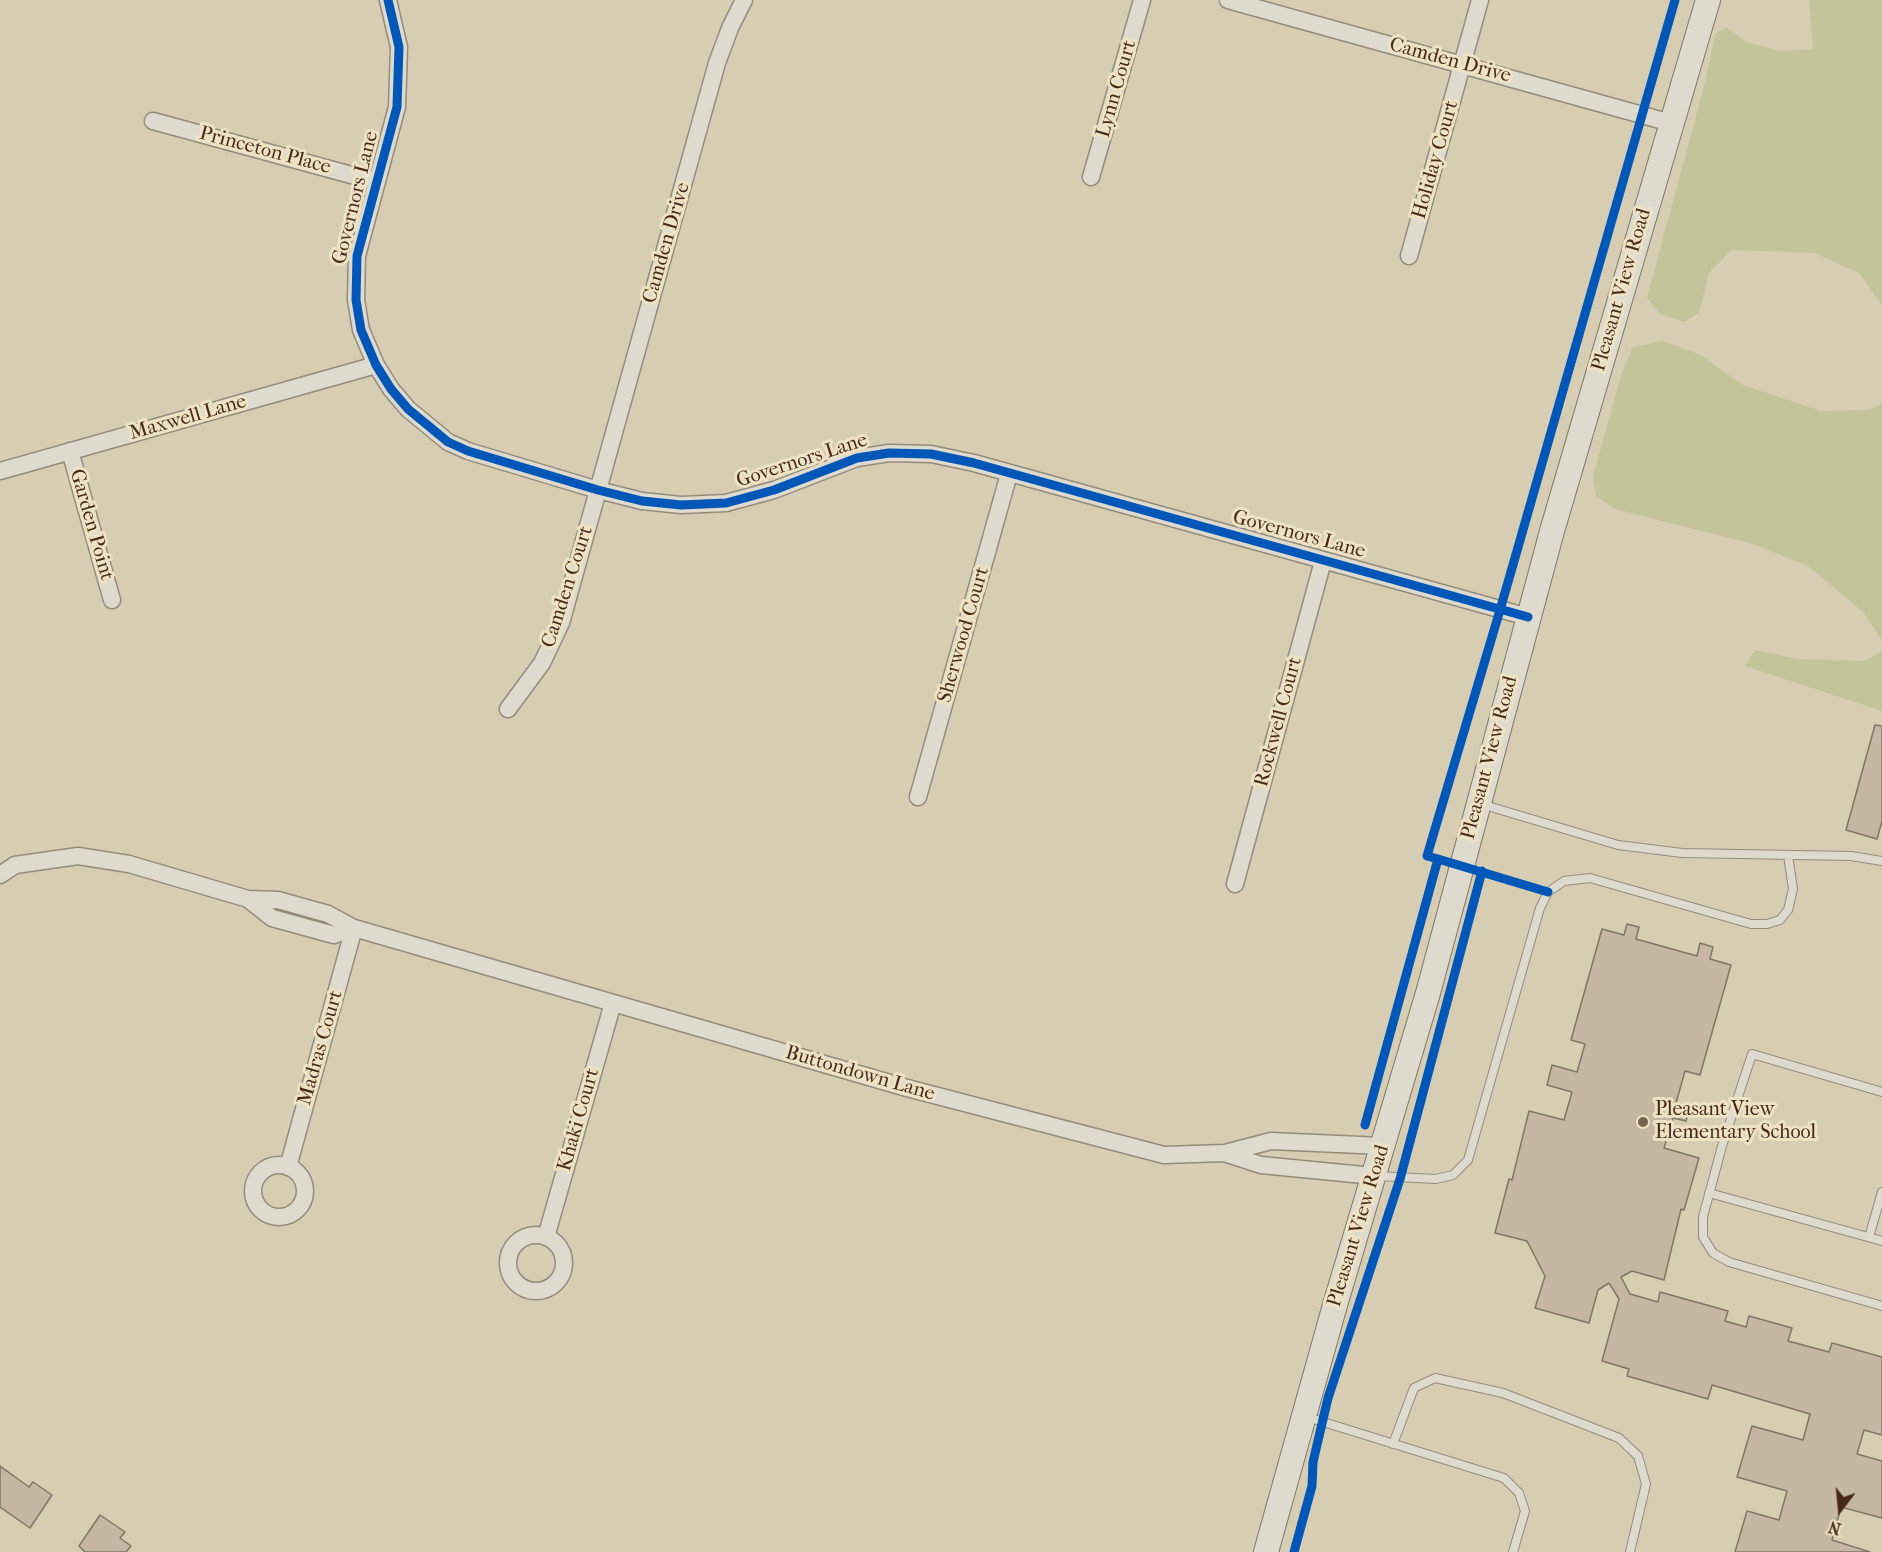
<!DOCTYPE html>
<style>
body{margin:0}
#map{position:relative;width:1882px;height:1552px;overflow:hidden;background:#d6cdb3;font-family:"IM FELL French Canon",serif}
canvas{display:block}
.north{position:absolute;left:1810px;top:1480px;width:60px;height:60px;-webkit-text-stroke:4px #eee2c4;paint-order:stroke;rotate:196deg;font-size:16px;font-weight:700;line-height:24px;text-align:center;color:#46291b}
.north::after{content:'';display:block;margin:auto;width:21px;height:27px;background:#46291b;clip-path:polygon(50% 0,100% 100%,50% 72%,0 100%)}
</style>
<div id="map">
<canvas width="1882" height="1552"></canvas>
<div class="north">N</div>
</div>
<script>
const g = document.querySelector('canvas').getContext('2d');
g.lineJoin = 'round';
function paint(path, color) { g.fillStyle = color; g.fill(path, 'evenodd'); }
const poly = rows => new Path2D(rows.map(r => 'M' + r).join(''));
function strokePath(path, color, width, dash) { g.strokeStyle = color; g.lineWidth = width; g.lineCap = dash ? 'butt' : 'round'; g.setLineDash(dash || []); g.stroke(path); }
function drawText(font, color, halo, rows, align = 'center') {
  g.font = font + ' "IM FELL French Canon",serif'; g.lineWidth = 6; g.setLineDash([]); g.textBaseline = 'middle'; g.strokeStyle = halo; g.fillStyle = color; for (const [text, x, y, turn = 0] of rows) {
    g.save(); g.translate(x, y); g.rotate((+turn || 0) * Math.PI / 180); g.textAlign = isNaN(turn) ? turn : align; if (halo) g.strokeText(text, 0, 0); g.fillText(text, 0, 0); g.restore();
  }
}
const green = poly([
 [1809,0,1882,0,1882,305,1859,273,1814,253,1731,250,1709,273,1699,313,1684,322,1660,314,1647,298,1706,79,1715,34,1726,27,1746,42,1781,51,1813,49],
 [1663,341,1699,354,1743,385,1821,411,1869,410,1882,404,1882,640,1863,612,1808,566,1753,544,1615,509,1596,496,1593,476,1622,372,1633,347],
 [1755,650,1798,659,1865,661,1882,651,1882,711,1745,666]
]);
const building = poly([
 [1875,725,1882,726,1882,821,1877,839,1846,830,1875,725],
 [1627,924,1639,927,1636,939,1697,956,1700,943,1713,947,1710,959,1731,965,1700,1075,1685,1071,1676,1103,1690,1106,1686,1121,1673,1118,1664,1148,1699,1158,1684,1210,1681,1209,1664,1280,1632,1271,1621,1277,1630,1294,1658,1302,1660,1292,1728,1311,1725,1321,1746,1327,1749,1316,1792,1328,1788,1341,1829,1352,1832,1343,1882,1357,1882,1435,1864,1430,1857,1454,1882,1461,1882,1518,1841,1507,1832,1540,1870,1552,1735,1552,1747,1511,1779,1520,1787,1491,1737,1477,1752,1426,1803,1440,1810,1414,1712,1385,1708,1399,1627,1376,1629,1369,1602,1361,1619,1299,1609,1283,1598,1290,1589,1323,1535,1308,1545,1276,1527,1241,1495,1233,1509,1179,1512,1180,1529,1111,1564,1120,1572,1092,1547,1085,1552,1065,1577,1072,1585,1044,1571,1040,1602,929,1624,935,1627,924],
 [0,1466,29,1487,33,1482,52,1495,30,1528,0,1507,0,1466],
 [100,1515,125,1532,120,1538,131,1546,126,1552,85,1552,79,1546,100,1515]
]);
const service = poly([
 [1481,804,1618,845,1682,853,1851,856,1882,861],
 [1882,1092,1752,1054,1722,1146,1703,1217,1703,1237,1713,1253,1729,1262,1882,1306],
 [1377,1176,1436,1179,1453,1175,1468,1160,1540,908,1548,892,1564,881,1590,878,1751,924,1767,924,1780,920,1788,910,1793,889,1788,855],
 [1709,1193,1882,1241],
 [1869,1237,1882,1192],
 [1307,1417,1504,1478,1519,1493,1525,1511,1513,1552],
 [1393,1444,1414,1388,1435,1378,1503,1393,1619,1438,1638,1456,1646,1484,1630,1552]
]);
const minor = poly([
 [388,0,399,47,397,107,357,256,356,300,361,330,376,365,391,389,408,409,448,442,468,451,598,490,642,501,681,505,726,503,774,490,857,458,889,453,931,454,974,463,1528,617],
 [1228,0,1671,123],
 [153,121,377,182],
 [1091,177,1142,0],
 [1409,256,1480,0],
 [70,451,112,600],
 [0,471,376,365],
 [508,709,542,663,561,623,717,63,730,28,744,0],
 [918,797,1009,474],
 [0,875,15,865,78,856,129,864,248,899,278,900,328,914,354,928,907,1088,1164,1155,1224,1153,1261,1165,1374,1176],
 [1235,884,1323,561],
 [248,899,272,918,334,935,354,928],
 [1225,1153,1271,1141,1383,1146],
 '253 1191a26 26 0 1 1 52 0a26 26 0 1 1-52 0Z',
 [288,1167,354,928],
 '508 1263a28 28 0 1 1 56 0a28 28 0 1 1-56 0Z',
 [546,1237,613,1003]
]);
const secondary = poly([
 [1266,1552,1335,1305,1428,993,1552,531,1708,0]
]);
const cycleway = poly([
 [388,0,399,47,397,107,357,256,356,300,361,330,376,365,391,389,408,409,448,442,468,451,598,490,642,501,681,505,726,503,774,490,857,458,889,453,931,454,974,463,1528,617],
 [1438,859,1548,892],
 [1365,1125,1438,859,1427,856,1500,610,1675,0],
 [1294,1552,1312,1486,1313,1462,1328,1398,1400,1179,1482,871]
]);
const markers = [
 [1643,1122,6,"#786250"]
];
const streetNames = [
 ["Camden Drive",1450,61,15],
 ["Lynn Court",1117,89,-74],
 ["Princeton Place",265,151,15],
 ["Holiday Court",1436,160,-74],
 ["Governors Lane",356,198,-76],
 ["Camden Drive",667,243,-74],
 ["Pleasant View Road",1622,290,-74],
 ["Maxwell Lane",188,418,-16],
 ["Governors Lane",802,461,-18],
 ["Garden Point",91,525,74],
 ["Governors Lane",1299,535,15],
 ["Camden Court",568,587,-72],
 ["Sherwood Court",964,635,-74],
 ["Rockwell Court",1279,722,-75],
 ["Pleasant View Road",1490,758,-75],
 ["Madras Court",321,1048,-74],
 ["Buttondown Lane",860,1074,16],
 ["Khaki Court",579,1120,-74],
 ["Pleasant View Road",1359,1226,-73]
];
const poiNames = [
 ["Pleasant View",1655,1110],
 ["Elementary School",1655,1133]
];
paint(green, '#c4c49a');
paint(building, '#c6b6a4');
strokePath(building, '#7f7667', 1.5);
strokePath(service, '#948b7b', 10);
strokePath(minor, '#948b7b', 19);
strokePath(secondary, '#7f7667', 26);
strokePath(service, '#dedacd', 8);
strokePath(minor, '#dedacd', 16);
strokePath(secondary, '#dedacd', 24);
strokePath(cycleway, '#0057b8', 9);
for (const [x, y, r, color] of markers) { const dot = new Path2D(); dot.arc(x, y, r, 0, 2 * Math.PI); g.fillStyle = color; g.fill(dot); strokePath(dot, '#eee2c4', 2); }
drawText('20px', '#46291b', '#eee2c4', streetNames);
drawText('20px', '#46291b', '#eee2c4', poiNames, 'left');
</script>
